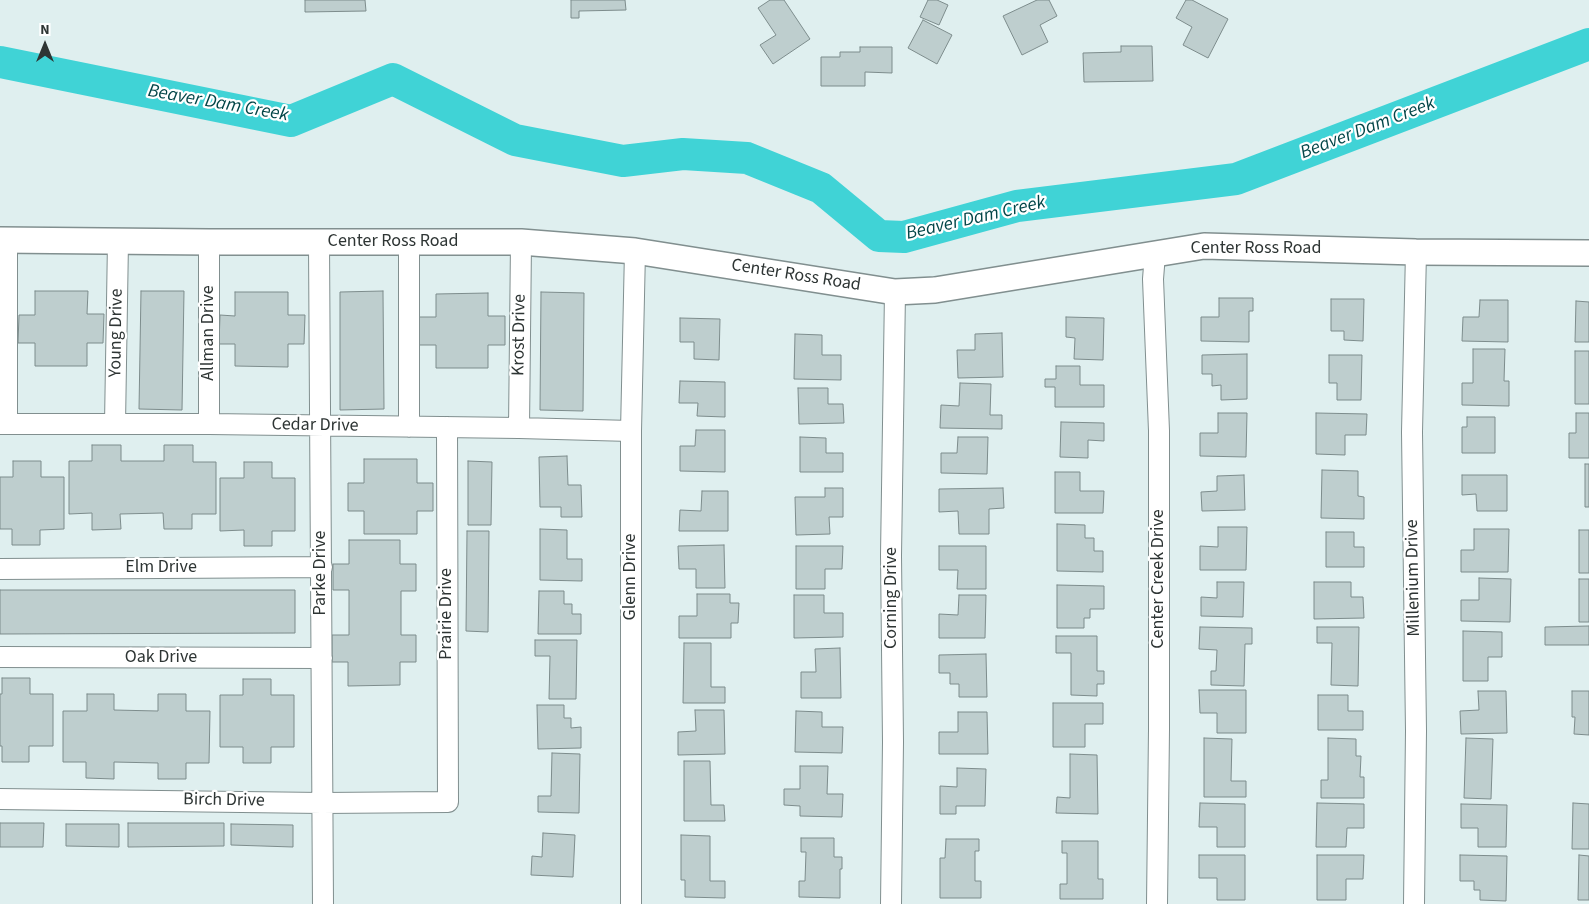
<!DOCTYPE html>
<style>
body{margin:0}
#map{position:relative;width:1589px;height:904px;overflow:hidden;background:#dfefef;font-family:"Source Sans 3",sans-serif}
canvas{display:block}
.north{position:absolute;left:20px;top:20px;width:50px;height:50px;-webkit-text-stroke:4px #fff;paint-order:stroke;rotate:0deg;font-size:14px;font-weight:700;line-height:20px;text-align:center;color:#2e3534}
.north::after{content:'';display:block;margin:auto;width:18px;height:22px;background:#2e3534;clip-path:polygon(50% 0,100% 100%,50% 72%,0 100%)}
</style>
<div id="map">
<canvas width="1589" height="904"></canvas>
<div class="north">N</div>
</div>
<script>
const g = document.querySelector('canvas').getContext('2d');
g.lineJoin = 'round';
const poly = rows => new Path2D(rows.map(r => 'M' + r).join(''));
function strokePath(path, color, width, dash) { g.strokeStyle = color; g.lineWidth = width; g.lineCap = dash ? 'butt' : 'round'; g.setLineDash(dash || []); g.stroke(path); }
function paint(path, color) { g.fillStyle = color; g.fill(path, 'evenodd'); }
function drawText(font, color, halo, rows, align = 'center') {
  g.font = font + ' "Source Sans 3",sans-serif'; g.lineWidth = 4.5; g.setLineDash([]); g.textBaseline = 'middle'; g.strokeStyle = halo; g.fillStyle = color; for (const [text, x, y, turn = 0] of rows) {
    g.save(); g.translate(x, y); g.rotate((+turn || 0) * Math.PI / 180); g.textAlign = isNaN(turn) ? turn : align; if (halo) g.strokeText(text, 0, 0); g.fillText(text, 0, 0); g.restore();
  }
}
const river = poly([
 [0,62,291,121,393,79,515,140,623,161,683,154,747,158,821,188,879,236,904,237,1017,206,1236,179,1589,44]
]);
const building = poly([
 [305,0,365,0,366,11,305,12,305,0],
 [571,0,625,0,626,10,579,11,579,18,571,18,571,0],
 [770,0,784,0,810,39,773,64,760,45,776,35,758,8,770,0],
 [928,0,937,0,948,5,939,25,920,17,928,0],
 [1037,0,1049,0,1057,16,1040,25,1048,42,1022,55,1003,16,1037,0],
 [1186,0,1192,0,1228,19,1208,58,1183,45,1192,27,1176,18,1186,0],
 [923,20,952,35,937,64,908,48,923,20],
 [1121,46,1152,46,1153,81,1084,82,1083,53,1121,52,1121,46],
 [860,47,892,47,892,73,865,72,865,86,821,86,821,57,840,57,840,52,860,52,860,47],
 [35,291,88,291,87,314,104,314,103,343,87,343,87,366,35,366,35,343,18,343,19,315,35,315,35,291],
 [141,291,184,291,182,410,139,409,141,291],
 [383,291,384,409,340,410,340,292,383,291],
 [235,292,288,292,288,315,305,315,304,344,288,344,288,367,235,366,235,344,219,344,220,315,235,316,235,292],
 [541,292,584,293,583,411,540,410,541,292],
 [488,293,488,316,505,316,505,345,488,345,488,368,436,368,436,345,419,345,419,317,436,317,436,294,488,293],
 [1219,298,1253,298,1253,311,1249,311,1249,342,1201,341,1201,317,1219,317,1219,298],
 [1331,299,1364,299,1363,341,1344,340,1344,331,1331,331,1331,299],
 [1480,300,1508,300,1508,342,1462,341,1463,317,1479,317,1480,300],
 [1576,301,1589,302,1589,342,1575,342,1576,301],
 [1066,317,1104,318,1103,360,1074,359,1075,338,1066,337,1066,317],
 [680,318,720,319,719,360,694,359,694,342,680,342,680,318],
 [1002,333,1003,377,958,378,957,350,975,350,975,334,1002,333],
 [795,334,822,335,822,355,841,355,841,380,794,379,795,334],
 [1473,349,1505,349,1504,381,1509,381,1509,406,1462,405,1462,383,1473,383,1473,349],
 [1575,351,1589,351,1589,404,1575,404,1575,351],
 [1247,354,1247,399,1221,400,1221,385,1212,386,1212,374,1202,374,1202,355,1247,354],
 [1329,355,1362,355,1361,400,1337,400,1337,383,1329,383,1329,355],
 [1056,366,1080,366,1080,385,1104,385,1104,407,1055,407,1055,387,1045,387,1045,379,1056,379,1056,366],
 [680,381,725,382,725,417,697,416,698,403,679,403,680,381],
 [960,383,991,384,990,415,1002,415,1002,429,940,428,941,405,959,406,960,383],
 [798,388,828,388,828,404,843,404,844,423,799,424,798,388],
 [1218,413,1247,413,1246,457,1200,456,1200,433,1218,433,1218,413],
 [1316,413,1367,414,1366,435,1345,435,1345,455,1316,454,1316,413],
 [1576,413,1589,413,1589,458,1569,458,1569,433,1576,433,1576,413],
 [1467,417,1495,417,1495,453,1462,453,1462,427,1467,427,1467,417],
 [1061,422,1104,423,1104,441,1088,440,1088,458,1060,457,1061,422],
 [696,430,725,430,725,472,680,471,680,446,695,446,696,430],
 [800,437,826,438,826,453,843,453,843,472,800,472,800,437],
 [958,437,988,437,987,474,941,473,941,453,957,453,958,437],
 [92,445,121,445,121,461,164,461,164,445,193,445,193,462,216,462,216,514,192,514,192,529,164,529,163,513,120,514,121,529,92,530,92,513,69,514,69,461,92,461,92,445],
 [567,456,568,485,581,485,582,517,561,517,561,507,540,507,539,457,567,456],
 [364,459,417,459,417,483,433,483,433,511,417,511,417,534,364,534,364,511,348,511,348,483,364,483,364,459],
 [13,461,41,461,41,477,64,477,64,529,40,530,40,545,12,545,12,529,0,529,0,477,13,477,13,461],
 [468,461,492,462,491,525,468,525,468,461],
 [244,462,272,462,272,478,295,478,295,531,272,531,272,546,244,546,244,530,220,531,220,478,244,478,244,462],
 [1585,464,1589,464,1589,507,1585,507,1585,464],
 [1322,470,1358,471,1358,496,1364,497,1364,519,1321,518,1322,470],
 [1055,472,1080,472,1080,491,1104,491,1103,513,1055,513,1055,472],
 [1244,475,1245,510,1202,511,1201,492,1217,491,1217,476,1244,475],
 [1462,475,1507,475,1507,511,1477,511,1476,494,1462,495,1462,475],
 [825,488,843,488,843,517,829,517,830,534,796,535,795,497,825,497,825,488],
 [1003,488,1004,508,989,509,989,534,959,534,958,511,939,512,939,489,1003,488],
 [702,491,728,491,728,531,679,531,680,510,701,511,702,491],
 [1057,524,1085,525,1085,538,1094,538,1094,551,1103,551,1103,572,1057,571,1057,524],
 [1218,527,1247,527,1246,570,1200,570,1200,546,1218,547,1218,527],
 [540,529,567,530,567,559,582,559,582,581,540,580,540,529],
 [1474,529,1509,529,1508,572,1461,572,1461,550,1474,550,1474,529],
 [1579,530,1589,530,1589,573,1579,573,1579,530],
 [467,531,489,531,488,632,466,631,467,531],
 [1326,532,1354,532,1354,547,1364,547,1364,567,1326,567,1326,532],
 [349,540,400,540,400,564,416,564,416,591,401,591,401,635,416,635,416,662,400,662,400,685,348,686,348,662,332,662,332,635,349,635,349,590,333,590,333,564,349,564,349,540],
 [724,545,725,588,696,588,696,569,679,569,678,546,724,545],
 [796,546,843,546,842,569,825,569,825,589,796,589,796,546],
 [939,546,986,546,986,589,957,589,958,570,939,570,939,546],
 [1479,578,1511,579,1510,622,1461,621,1461,600,1479,600,1479,578],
 [1579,579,1589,579,1589,622,1579,622,1579,579],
 [1217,582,1244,582,1243,617,1201,616,1201,597,1217,598,1217,582],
 [1314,582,1351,582,1351,597,1363,597,1364,618,1314,619,1314,582],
 [1057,585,1104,586,1104,609,1090,609,1090,618,1084,618,1084,628,1057,628,1057,585],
 [0,590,295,590,295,633,0,634,0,590],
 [539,591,564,591,564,604,572,604,572,614,581,614,581,634,538,634,539,591],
 [697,594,730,594,730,603,739,603,738,623,731,623,731,638,679,638,679,616,697,616,697,594],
 [794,595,824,595,824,613,843,613,843,637,794,638,794,595],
 [959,595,986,595,985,638,939,638,939,614,958,615,959,595],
 [1589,626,1589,645,1545,645,1545,627,1589,626],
 [1200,627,1252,628,1252,644,1245,644,1244,686,1211,685,1211,671,1216,671,1217,650,1199,649,1200,627],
 [1317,627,1359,627,1358,686,1331,685,1332,643,1317,643,1317,627],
 [1463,631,1502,632,1502,657,1488,657,1488,681,1463,681,1463,631],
 [1056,636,1097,636,1097,671,1104,671,1104,684,1097,684,1097,696,1071,695,1071,653,1056,653,1056,636],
 [535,640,577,640,576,699,549,699,550,656,535,656,535,640],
 [684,643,711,643,711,687,725,687,725,703,683,703,684,643],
 [840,648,841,698,801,698,801,672,816,672,815,649,840,648],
 [986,654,987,697,959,697,959,684,950,684,950,673,939,673,939,655,986,654],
 [2,678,30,678,30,694,53,694,53,746,29,746,29,762,2,762,2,746,0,746,0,694,2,694,2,678],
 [243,679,271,679,271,695,294,695,294,747,271,747,271,763,243,763,243,747,220,747,220,695,243,695,243,679],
 [1199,690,1246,690,1246,733,1217,733,1217,713,1200,713,1199,690],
 [1478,691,1506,691,1507,733,1461,734,1460,711,1479,710,1478,691],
 [1572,691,1589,691,1589,735,1574,734,1575,717,1572,717,1572,691],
 [87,694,114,694,114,710,158,711,158,694,186,694,186,711,210,711,209,763,186,763,186,779,158,779,158,763,114,762,114,779,86,778,86,762,63,762,63,711,87,711,87,694],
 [1318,695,1348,695,1348,711,1363,711,1363,730,1318,730,1318,695],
 [1053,703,1103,703,1103,724,1085,724,1085,747,1053,747,1053,703],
 [537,705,564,705,564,718,571,718,571,728,581,727,581,748,538,749,537,705],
 [695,710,724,710,725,754,678,755,678,732,696,731,695,710],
 [796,711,822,712,822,727,843,727,842,753,795,752,796,711],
 [958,712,987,712,988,754,939,754,939,732,958,732,958,712],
 [1204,738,1232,739,1231,781,1246,781,1246,797,1204,797,1204,738],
 [1328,738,1356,739,1356,756,1361,756,1360,777,1364,777,1364,798,1321,798,1321,780,1328,780,1328,738],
 [1466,738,1493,739,1491,799,1464,798,1466,738],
 [552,753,580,754,579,813,538,812,538,796,551,796,552,753],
 [1070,754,1097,755,1098,814,1056,813,1057,797,1070,798,1070,754],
 [684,761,710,761,711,805,724,805,725,821,684,821,684,761],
 [800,766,828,766,827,794,843,794,842,817,800,816,800,806,784,805,784,789,800,789,800,766],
 [957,768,986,769,985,806,956,806,956,814,940,814,940,786,957,787,957,768],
 [1200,803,1245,804,1245,847,1217,847,1217,827,1199,827,1200,803],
 [1317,803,1364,804,1364,828,1347,828,1346,847,1316,847,1317,803],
 [1573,803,1589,804,1589,849,1572,849,1573,803],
 [1461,804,1507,805,1506,847,1478,847,1478,828,1461,828,1461,804],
 [0,823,44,823,43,847,0,847,0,823],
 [128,823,224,823,224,846,128,847,128,823],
 [66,824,119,824,119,847,66,846,66,824],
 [231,824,293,825,293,847,231,845,231,824],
 [543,833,575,835,573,877,531,875,532,856,542,857,543,833],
 [681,835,710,836,710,881,725,881,725,898,685,897,685,880,681,880,681,835],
 [801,838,834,838,834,857,842,857,842,869,840,869,840,898,799,897,799,881,805,881,806,852,801,852,801,838],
 [946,839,979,839,979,851,975,851,975,881,981,881,981,898,940,898,940,858,945,858,946,839],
 [1062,841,1098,841,1098,879,1103,879,1103,899,1060,899,1060,884,1067,884,1067,853,1062,853,1062,841],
 [1199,855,1245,855,1245,900,1217,900,1217,878,1199,878,1199,855],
 [1317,855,1364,855,1363,879,1346,879,1346,900,1317,900,1317,855],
 [1460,855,1507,856,1506,901,1480,900,1480,890,1474,890,1474,881,1460,881,1460,855],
 [1579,855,1589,856,1589,900,1578,900,1579,855]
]);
const minor = poly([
 [7,240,7,424],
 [319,243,323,904],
 [409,243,409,427],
 [1155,254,1153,279,1159,431,1159,729,1157,904],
 [0,424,209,424,519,428,631,431],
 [115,424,118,241],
 [209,424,209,242],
 [519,428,521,242],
 [0,569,322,567],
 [0,657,322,658],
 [0,799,322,803,448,802,447,427],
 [631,904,631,431,635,251],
 [891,904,893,742,891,555,895,292],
 [1414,904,1416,731,1412,432,1416,252]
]);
const tertiary = poly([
 [0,240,209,242,521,242,635,251,895,292,935,290,1204,246,1416,252,1589,253]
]);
const streetNames = [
 ["Center Ross Road",393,242],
 ["Center Ross Road",1256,249],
 ["Center Ross Road",796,276,9],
 ["Young Drive",117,333,-89],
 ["Allman Drive",209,333,-90],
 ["Krost Drive",520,335,-89],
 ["Cedar Drive",315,426,1],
 ["Elm Drive",161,568],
 ["Parke Drive",321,573,-90],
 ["Glenn Drive",631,577,-90],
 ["Millenium Drive",1414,578,-91],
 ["Center Creek Drive",1159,579,-90],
 ["Corning Drive",892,598,-90],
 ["Prairie Drive",447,614,-90],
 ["Oak Drive",161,658],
 ["Birch Drive",224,801,1]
];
const waterNames = [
 ["Beaver Dam Creek",218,104,10],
 ["Beaver Dam Creek",1368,129,-21],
 ["Beaver Dam Creek",976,219,-13]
];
strokePath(river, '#40d3d6', 32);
paint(building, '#becece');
strokePath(building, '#7d8c8c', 1);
strokePath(minor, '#818f8f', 22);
strokePath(tertiary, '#818f8f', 28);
strokePath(minor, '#fff', 20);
strokePath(tertiary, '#fff', 25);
drawText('18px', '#2e3534', '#fff', streetNames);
drawText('italic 19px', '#034648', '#fff', waterNames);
</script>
